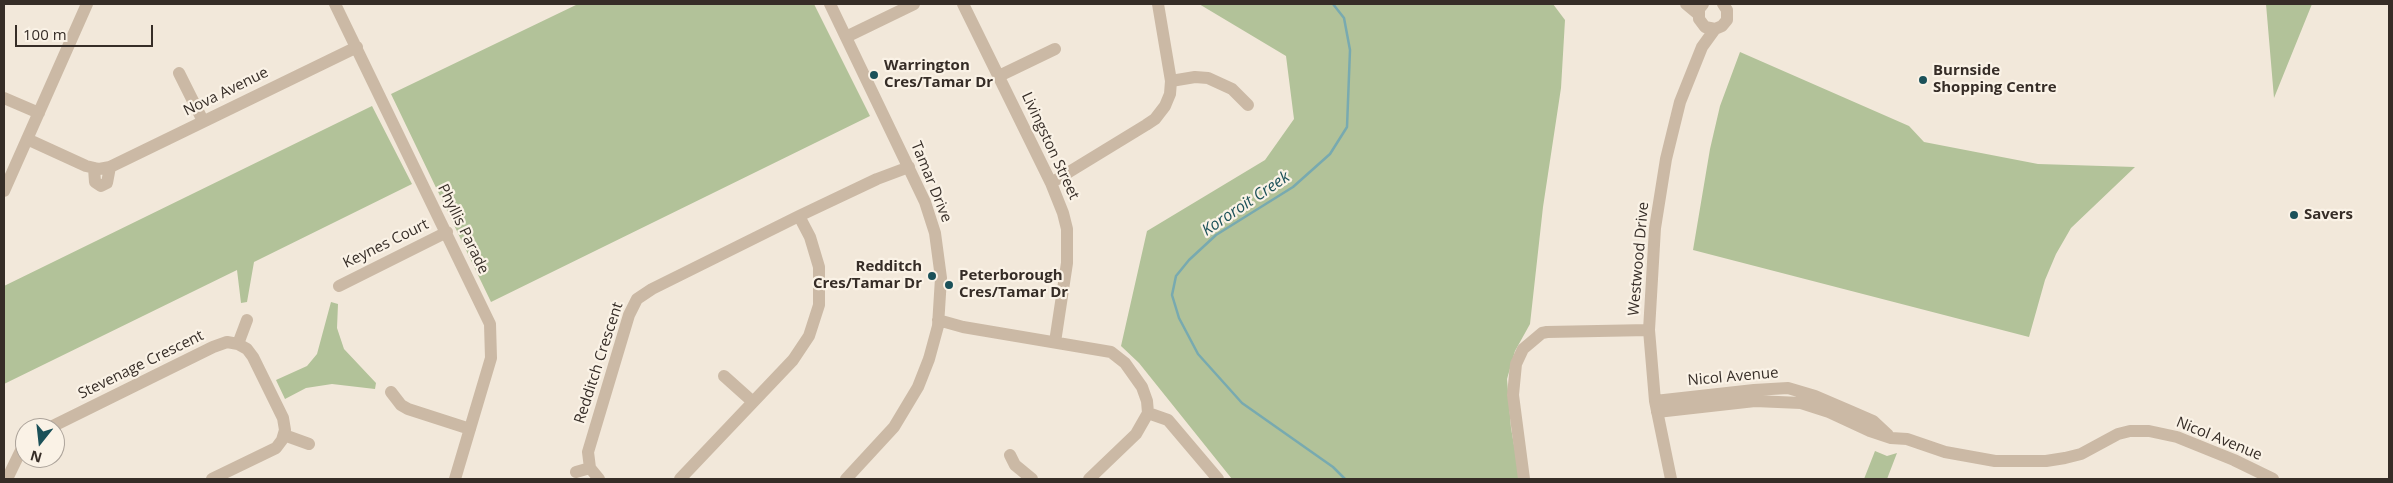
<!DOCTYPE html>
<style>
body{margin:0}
#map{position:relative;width:2393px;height:483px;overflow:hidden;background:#f2e8da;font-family:"Open Sans",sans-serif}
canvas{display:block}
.frame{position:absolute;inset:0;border:5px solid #362d27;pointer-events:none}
.north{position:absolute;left:15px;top:418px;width:50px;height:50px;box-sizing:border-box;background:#faf2e6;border:1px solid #aca39a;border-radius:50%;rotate:196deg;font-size:14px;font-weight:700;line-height:20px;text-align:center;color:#362d27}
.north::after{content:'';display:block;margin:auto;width:18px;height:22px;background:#1b5159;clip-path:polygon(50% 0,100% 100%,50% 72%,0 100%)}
.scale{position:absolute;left:15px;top:25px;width:138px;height:22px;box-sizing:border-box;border:2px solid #362d27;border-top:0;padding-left:6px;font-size:15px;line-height:18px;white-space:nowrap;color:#362d27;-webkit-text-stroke:4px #faf2e6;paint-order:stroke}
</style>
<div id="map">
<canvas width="2393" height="483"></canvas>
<div class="frame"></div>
<div class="north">N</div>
<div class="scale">100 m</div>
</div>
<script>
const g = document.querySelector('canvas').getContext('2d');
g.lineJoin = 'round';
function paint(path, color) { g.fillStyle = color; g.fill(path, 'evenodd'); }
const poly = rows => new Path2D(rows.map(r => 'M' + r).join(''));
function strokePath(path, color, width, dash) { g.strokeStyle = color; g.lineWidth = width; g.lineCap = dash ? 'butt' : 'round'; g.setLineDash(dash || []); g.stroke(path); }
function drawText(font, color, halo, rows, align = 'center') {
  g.font = font + ' "Open Sans",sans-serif'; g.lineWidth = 4.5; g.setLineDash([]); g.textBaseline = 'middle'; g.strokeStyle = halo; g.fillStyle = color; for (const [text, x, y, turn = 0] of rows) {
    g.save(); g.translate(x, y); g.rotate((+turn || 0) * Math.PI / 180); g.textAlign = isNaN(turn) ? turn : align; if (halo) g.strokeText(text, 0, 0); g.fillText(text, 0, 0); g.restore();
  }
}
const green = poly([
 [578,4,814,4,870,116,491,302,391,94],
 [1199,4,1553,4,1565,20,1561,88,1543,207,1530,324,1515,351,1507,379,1511,428,1520,479,1232,479,1139,363,1121,346,1147,231,1265,160,1294,119,1286,56],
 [2266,4,2312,4,2274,98],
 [1740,52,1909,126,1924,142,2038,164,2135,167,2071,228,2056,254,2045,280,2029,337,1693,250,1710,149,1720,106],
 [372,106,412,184,254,262,247,302,241,303,237,270,4,384,4,286],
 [331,302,338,304,337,328,344,349,376,383,375,389,332,384,306,388,285,399,276,380,307,366,317,354],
 [1875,451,1887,456,1897,453,1887,479,1864,479]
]);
const stream = poly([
 [1333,4,1344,18,1350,50,1347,127,1330,154,1293,187,1216,235,1189,260,1176,276,1172,295,1179,318,1198,354,1242,403,1333,467,1345,479]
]);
const minor = poly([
 [335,4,490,324,491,358,455,479],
 [830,4,925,202,935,233,941,278,938,326,929,359,918,387,894,427,846,479],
 [963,4,1051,183,1063,213,1067,229,1067,263,1055,342],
 [1686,4,1698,14],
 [1703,4,1699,9,1699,19,1705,27,1715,29,1722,26,1727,20,1727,10,1723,4],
 [846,37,914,4],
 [179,73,203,121],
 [999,76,1055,49],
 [1171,81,1195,77,1208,78,1232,89,1248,105],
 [4,98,39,113],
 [27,139,86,166,99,169,110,167,357,47],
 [94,168,95,182,101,186,107,183,110,167],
 [1051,183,1146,125,1155,119,1165,106,1170,94,1171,81,1158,4],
 [4,191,87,4],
 [339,286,447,232],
 [938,320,963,327,1111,352,1125,363,1142,387,1147,401,1148,413,1168,420,1218,479],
 [238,344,247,320],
 [724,376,753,402],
 [391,392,401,405,408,409,470,429],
 [1655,401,1754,390,1788,388,1815,396,1850,411,1873,421,1888,435],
 [1657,412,1755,401,1801,403,1829,412,1870,431,1891,438,1907,439,1945,452,1995,461,2046,461,2065,458,2081,454,2118,434,2130,431,2149,431,2177,437,2234,460,2273,479],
 [49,428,213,347,227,342,238,344,247,349,253,357,283,418,285,430,282,440,276,448,212,479],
 [284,435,309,444],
 [1010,455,1015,465,1032,479],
 [576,472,590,468],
 [7,479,25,442],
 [599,479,590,468,588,452,629,315,637,299,652,289,799,216,877,179,909,167],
 [680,479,793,360,809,336,819,305,819,267,810,237,799,216],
 [1089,479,1136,434,1148,413],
 [1524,479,1513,395,1516,364,1523,349,1542,333,1547,332,1649,330],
 [1671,479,1655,401,1649,330,1655,228,1666,159,1680,102,1702,47,1715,29]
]);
const markers = [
 [874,75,5,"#1b5159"],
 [1923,80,5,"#1b5159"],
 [2294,215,5,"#1b5159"],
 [932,276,5,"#1b5159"],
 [949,285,5,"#1b5159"]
];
const poiNames = [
 ["Warrington",884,66],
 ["Cres/Tamar Dr",884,83],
 ["Burnside",1933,71],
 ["Shopping Centre",1933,88],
 ["Savers",2304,215],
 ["Redditch",922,267,"right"],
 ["Cres/Tamar Dr",922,284,"right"],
 ["Peterborough",959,276],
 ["Cres/Tamar Dr",959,293]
];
const streetNames = [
 ["Nova Avenue",226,92,-26],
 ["Livingston Street",1050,146,65],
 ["Tamar Drive",931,182,68],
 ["Phyllis Parade",463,229,64],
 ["Keynes Court",386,244,-26],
 ["Westwood Drive",1639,259,-85],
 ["Redditch Crescent",599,363,-72],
 ["Stevenage Crescent",141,365,-26],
 ["Nicol Avenue",1733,377,-5],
 ["Nicol Avenue",2219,439,22]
];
const waterNames = [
 ["Kororoit Creek",1246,204,-34]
];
paint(green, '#b2c299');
strokePath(stream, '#78aab0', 2.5);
strokePath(minor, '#cbb9a5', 12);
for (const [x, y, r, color] of markers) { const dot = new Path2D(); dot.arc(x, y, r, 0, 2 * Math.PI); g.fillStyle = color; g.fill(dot); strokePath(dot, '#faf2e6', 2); }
drawText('bold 15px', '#362d27', '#faf2e6', poiNames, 'left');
drawText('15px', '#362d27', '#faf2e6', streetNames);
drawText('italic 16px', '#1b5159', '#faf2e6', waterNames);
</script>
